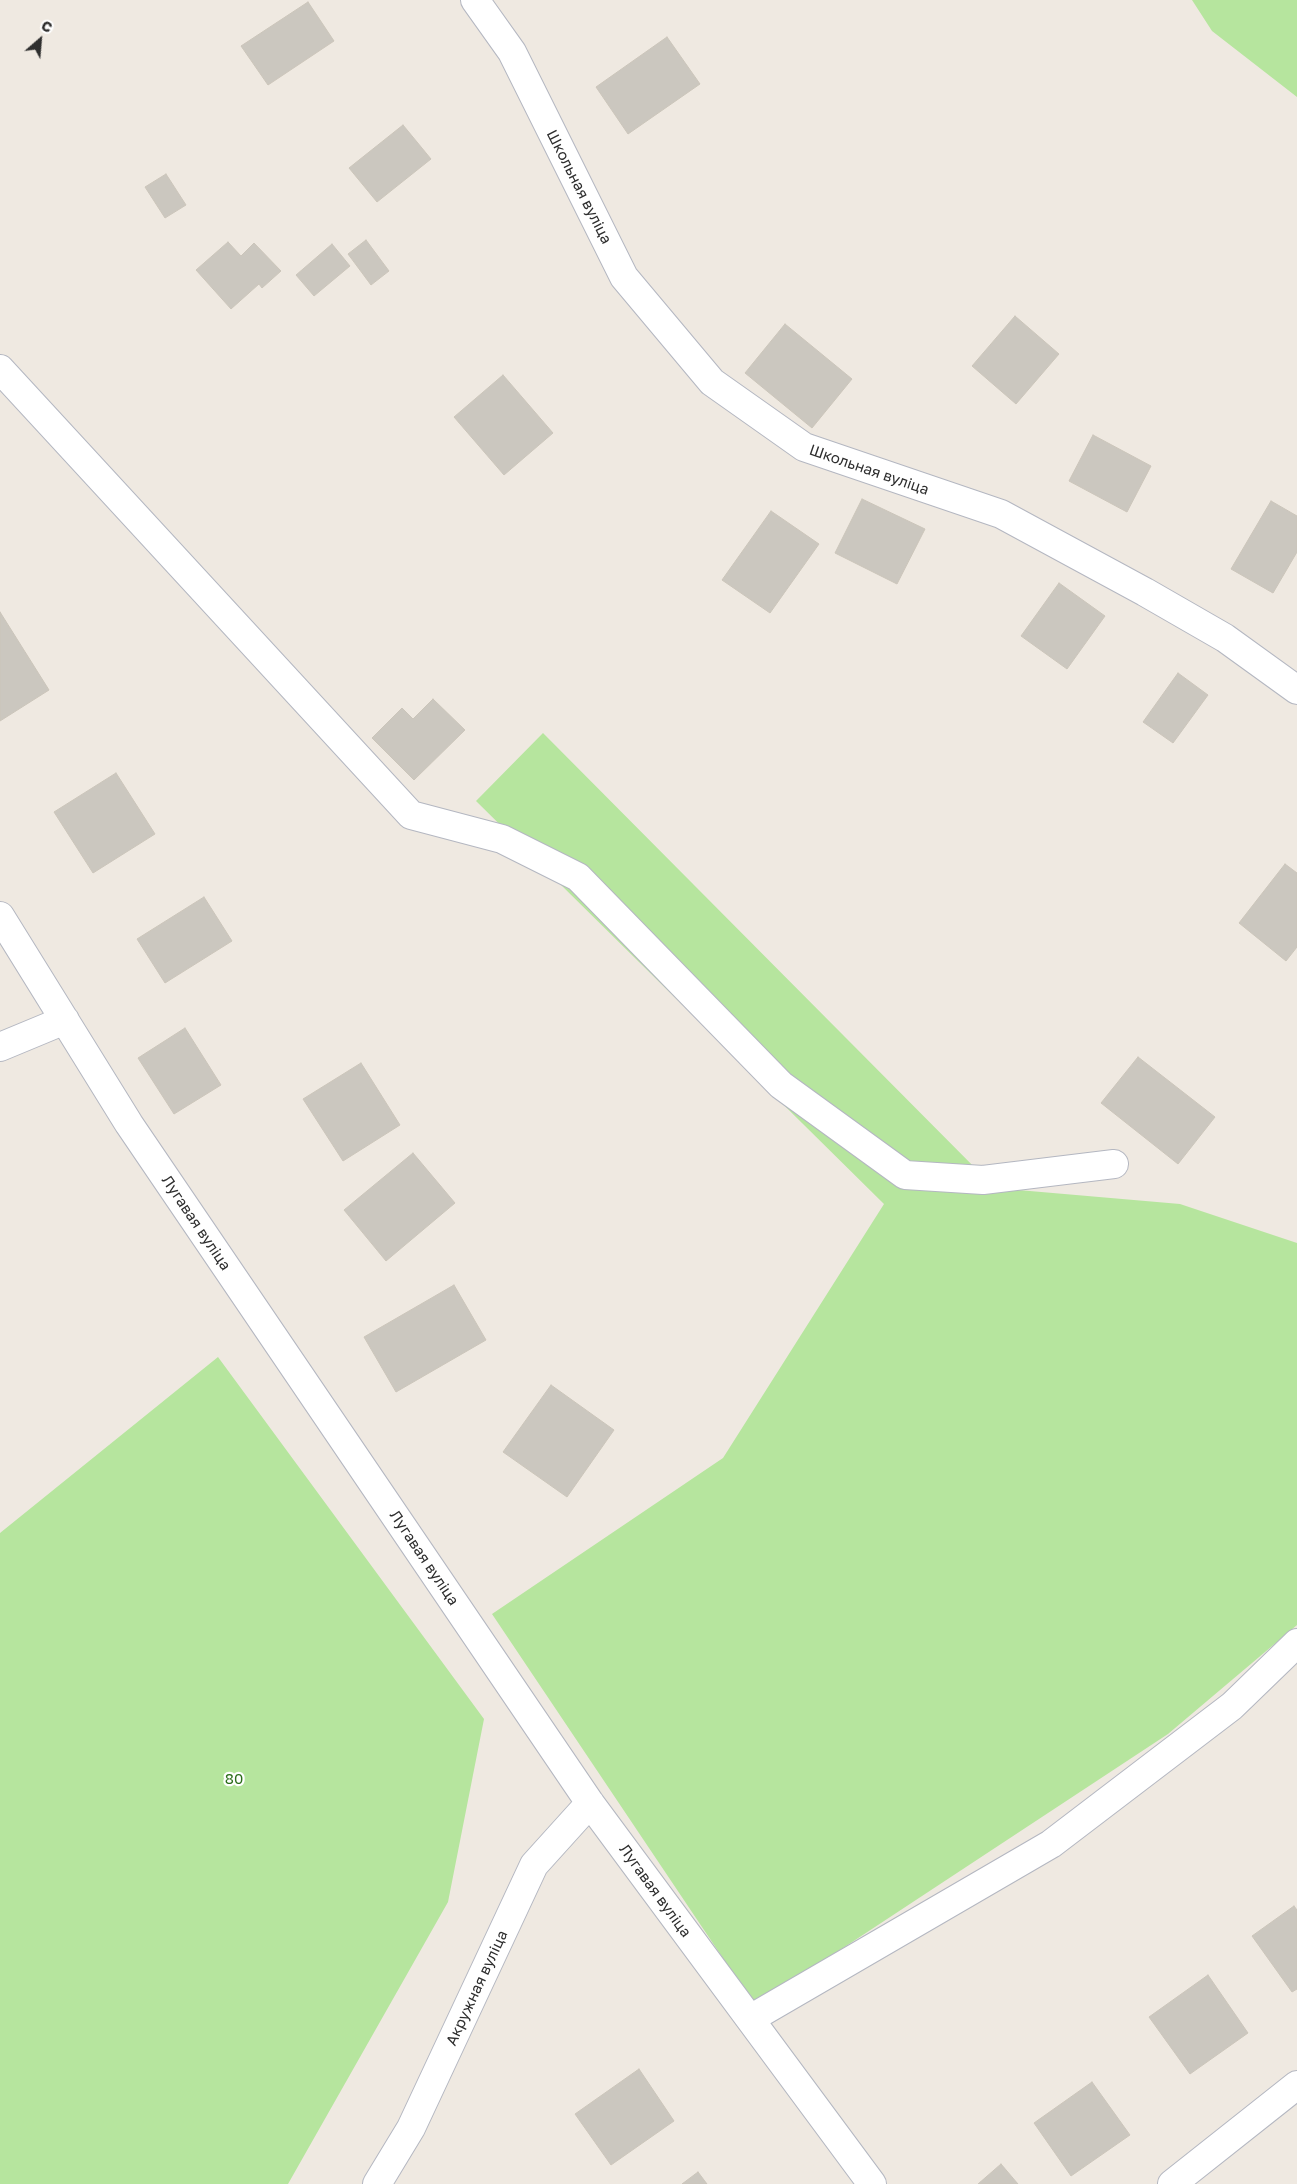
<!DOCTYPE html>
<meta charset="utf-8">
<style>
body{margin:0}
#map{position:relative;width:1297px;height:2184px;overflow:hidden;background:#efe9e1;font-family:"Golos Text",sans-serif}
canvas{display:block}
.north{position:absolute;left:15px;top:15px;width:50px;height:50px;-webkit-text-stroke:4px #fff;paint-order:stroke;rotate:27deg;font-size:14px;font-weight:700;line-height:20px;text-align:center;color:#2e2e2e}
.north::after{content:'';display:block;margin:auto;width:18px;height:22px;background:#2e2e2e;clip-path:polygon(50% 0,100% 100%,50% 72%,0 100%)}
</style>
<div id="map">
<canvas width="1297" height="2184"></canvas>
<div class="north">С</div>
</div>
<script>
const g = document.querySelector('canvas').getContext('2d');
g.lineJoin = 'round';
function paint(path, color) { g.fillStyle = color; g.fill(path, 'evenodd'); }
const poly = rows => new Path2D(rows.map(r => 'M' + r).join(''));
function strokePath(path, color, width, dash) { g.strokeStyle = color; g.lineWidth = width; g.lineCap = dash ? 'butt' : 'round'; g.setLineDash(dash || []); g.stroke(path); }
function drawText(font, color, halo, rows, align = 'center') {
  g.font = font + ' "Golos Text",sans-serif'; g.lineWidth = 4.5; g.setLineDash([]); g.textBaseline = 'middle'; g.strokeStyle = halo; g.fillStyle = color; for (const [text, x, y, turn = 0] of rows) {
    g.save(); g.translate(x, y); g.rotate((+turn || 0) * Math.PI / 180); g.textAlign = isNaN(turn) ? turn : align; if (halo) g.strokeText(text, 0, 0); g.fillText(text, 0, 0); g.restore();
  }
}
const green = poly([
 [1192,0,1297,0,1297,97,1212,31],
 [543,733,995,1188,1180,1204,1297,1243,1297,1625,1168,1734,755,2006,492,1614,723,1458,884,1204,476,801],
 [218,1357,484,1719,448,1902,288,2184,0,2184,0,1533]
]);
const building = poly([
 [308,2,334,41,268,85,241,46,308,2],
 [667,37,700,84,628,134,596,87,667,37],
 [403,125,431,159,377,202,349,168,403,125],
 [166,174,186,205,165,218,145,187,166,174],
 [366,240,389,271,371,285,348,254,366,240],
 [228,242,241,256,254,243,281,271,262,288,259,284,231,309,196,270,228,242],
 [332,244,350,266,314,296,296,275,332,244],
 [1015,316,1059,354,1016,404,972,366,1015,316],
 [785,324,852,379,812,428,745,373,785,324],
 [503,375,553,433,504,475,454,417,503,375],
 [1093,435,1151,466,1127,512,1069,481,1093,435],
 [862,499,925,529,897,584,835,553,862,499],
 [1271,501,1297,516,1297,552,1273,593,1231,569,1271,501],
 [771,511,819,544,770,613,722,580,771,511],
 [1059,583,1105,616,1067,669,1021,636,1059,583],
 [0,612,49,690,0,721,0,612],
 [1178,673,1208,695,1173,743,1143,722,1178,673],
 [433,699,465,730,414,780,372,738,402,708,413,719,433,699],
 [116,773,155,834,93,873,54,812,116,773],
 [1285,864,1297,873,1297,947,1286,961,1239,923,1285,864],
 [204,897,232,941,165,983,137,939,204,897],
 [185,1028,221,1085,174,1114,138,1058,185,1028],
 [1138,1057,1215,1117,1178,1164,1101,1103,1138,1057],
 [361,1063,400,1125,343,1161,303,1099,361,1063],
 [413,1153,455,1203,386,1261,344,1210,413,1153],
 [454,1285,486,1340,396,1392,364,1337,454,1285],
 [551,1385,614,1430,567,1497,503,1452,551,1385],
 [1294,1906,1297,1910,1297,1989,1292,1992,1252,1936,1294,1906],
 [1208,1975,1248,2033,1190,2074,1149,2017,1208,1975],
 [639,2069,674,2121,611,2165,575,2114,639,2069],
 [1092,2082,1130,2135,1071,2176,1034,2123,1092,2082],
 [1001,2164,1018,2184,978,2184,1001,2164],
 [698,2172,707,2184,682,2184,698,2172]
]);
const minor = poly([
 [475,0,512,52,624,277,712,382,804,447,1001,514,1145,592,1225,638,1297,690],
 [0,369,411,815,502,839,578,877,781,1085,905,1175,983,1180,1114,1164],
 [0,916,129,1124,590,1803,872,2184],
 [0,1047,65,1020],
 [750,2019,1051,1844,1232,1706,1297,1643],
 [377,2184,411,2128,534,1865,590,1803],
 [1172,2184,1297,2085]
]);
const streetNames = [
 ["Школьная вуліца",579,187,63],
 ["Школьная вуліца",869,470,19],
 ["Лугавая вуліца",196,1223,56],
 ["Лугавая вуліца",424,1558,56],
 ["Лугавая вуліца",655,1891,54],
 ["Акружная вуліца",477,1988,-65]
];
const parkNames = [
 ["80",234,1779]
];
paint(green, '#b6e59e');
paint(building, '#cbc7bf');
strokePath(building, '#cbc5ba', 1);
strokePath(minor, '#b4b7c1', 30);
strokePath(minor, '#fff', 28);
drawText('15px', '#2e2e2e', '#fff', streetNames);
drawText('15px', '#2c6e1b', '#fff', parkNames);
</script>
